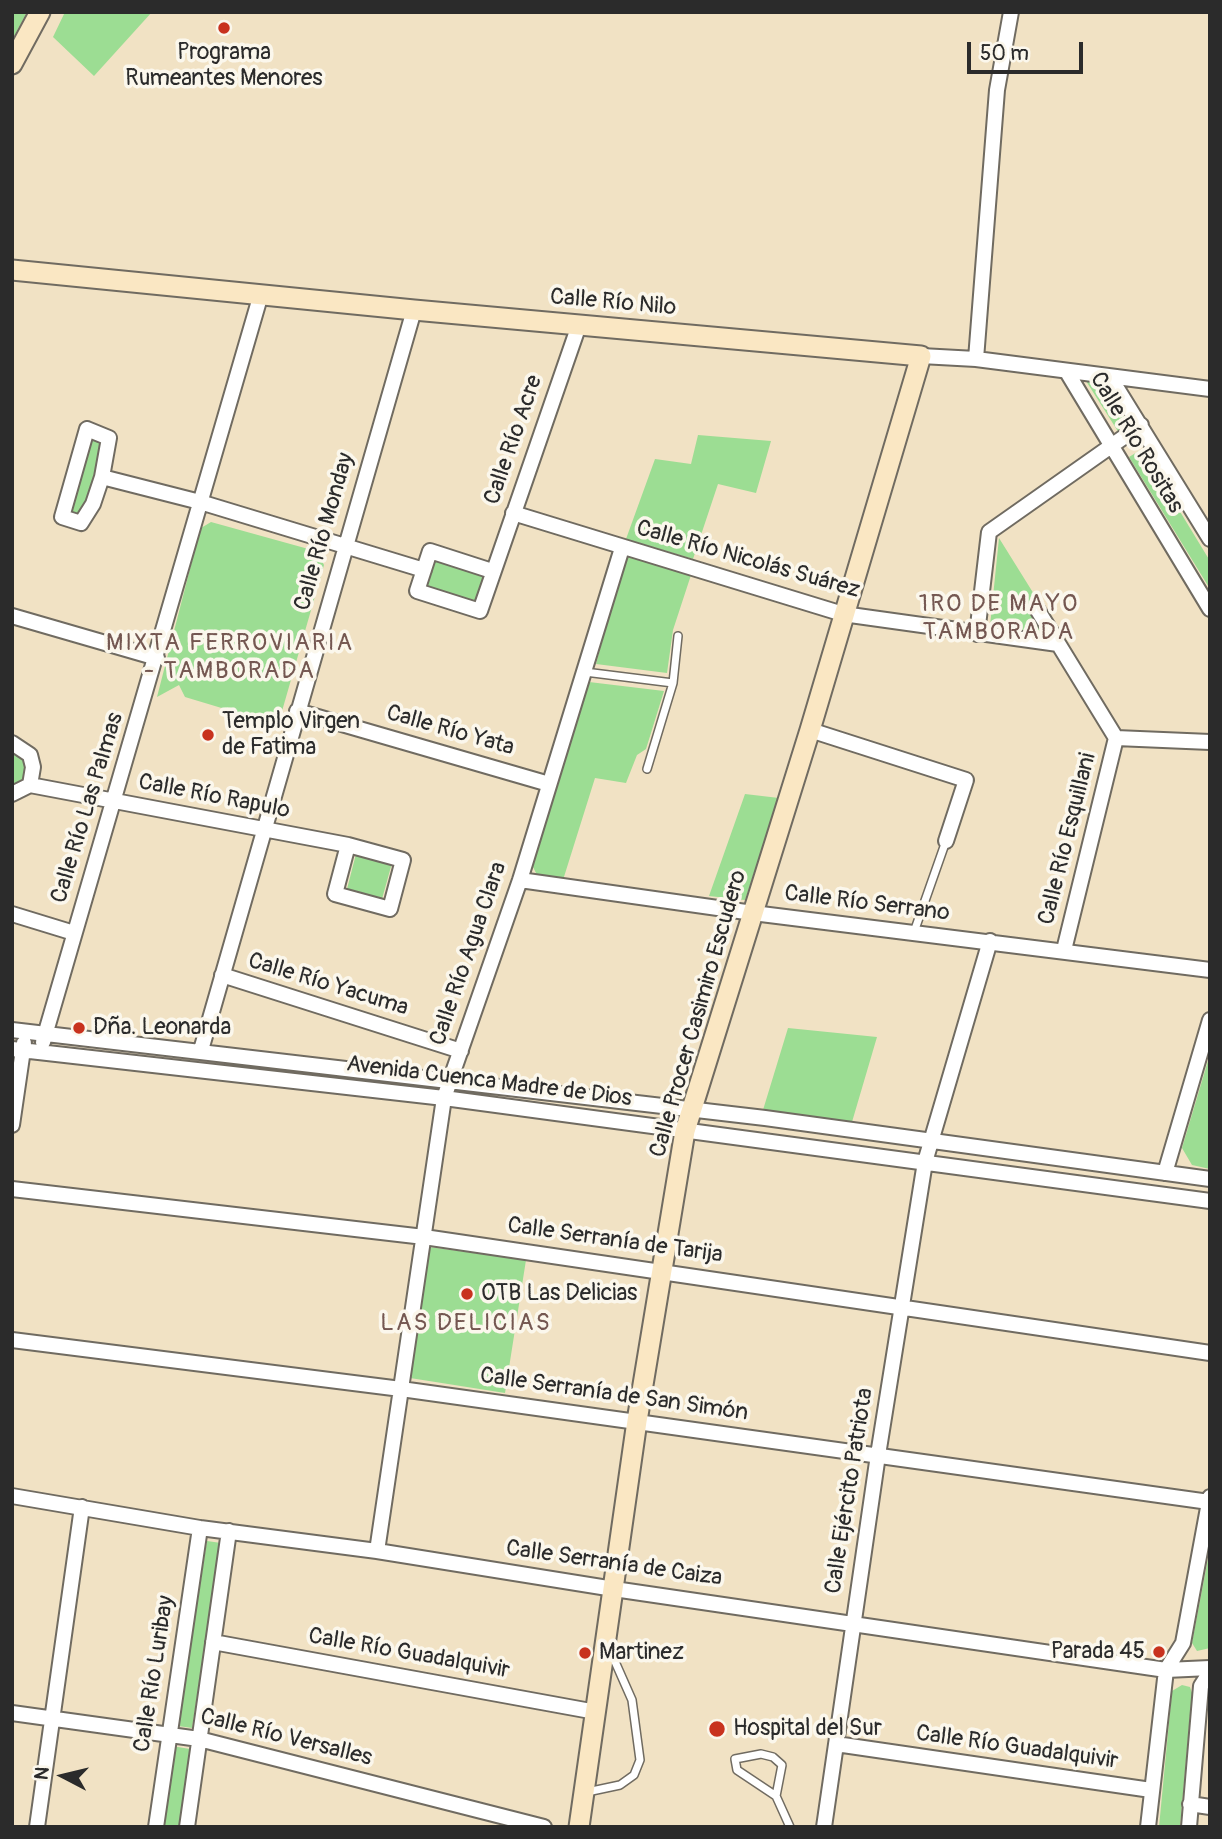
<!DOCTYPE html>
<meta charset="utf-8">
<style>
body{margin:0}
#map{position:relative;width:1222px;height:1839px;overflow:hidden;background:#f1e2c4;font-family:Pangolin,sans-serif}
canvas{display:block}
.frame{position:absolute;inset:0;border:14px solid #2b2b2b;pointer-events:none}
.north{position:absolute;left:28px;top:1741px;width:70px;height:70px;-webkit-text-stroke:5px #fbf7ec;paint-order:stroke;rotate:277deg;font-size:19px;font-weight:700;line-height:28px;text-align:center;color:#2b2b2b}
.north::after{content:'';display:block;margin:auto;width:24px;height:32px;background:#2b2b2b;clip-path:polygon(50% 0,100% 100%,50% 72%,0 100%)}
.scale{position:absolute;left:967px;top:42px;width:116px;height:32px;box-sizing:border-box;border:4px solid #2b2b2b;border-top:0;padding-left:9px;font-size:21px;line-height:24px;white-space:nowrap;color:#2b2b2b;-webkit-text-stroke:5px #fbf7ec;paint-order:stroke}
</style>
<div id="map">
<canvas width="1222" height="1839"></canvas>
<div class="frame"></div>
<div class="north">N</div>
<div class="scale">50 m</div>
</div>
<script>
const g = document.querySelector('canvas').getContext('2d');
g.lineJoin = 'round';
function paint(path, color) { g.fillStyle = color; g.fill(path, 'evenodd'); }
const poly = rows => new Path2D(rows.map(r => 'M' + r).join(''));
function strokePath(path, color, width, dash) { g.strokeStyle = color; g.lineWidth = width; g.lineCap = dash ? 'butt' : 'round'; g.setLineDash(dash || []); g.stroke(path); }
function drawText(font, color, halo, rows, align = 'center') {
  g.font = font + ' Pangolin,sans-serif'; g.lineWidth = 7; g.setLineDash([]); g.textBaseline = 'middle'; g.strokeStyle = halo; g.fillStyle = color; for (const [text, x, y, turn = 0] of rows) {
    g.save(); g.translate(x, y); g.rotate((+turn || 0) * Math.PI / 180); g.textAlign = isNaN(turn) ? turn : align; if (halo) g.strokeText(text, 0, 0); g.fillText(text, 0, 0); g.restore();
  }
}
const green = poly([
 [12,12,27,12,12,40],
 [65,12,152,12,94,76,53,37],
 [1086,381,1110,388,1132,424,1119,433],
 [698,435,771,441,756,493,718,484,693,559,626,539,655,459,691,464],
 [91,436,104,441,97,477,79,516,68,513],
 [1142,449,1210,561,1210,589,1129,457],
 [211,522,312,550,318,553,324,565,278,725,185,697,179,685,157,697,199,534,201,528],
 [999,538,1037,599,1033,601,1033,606,1048,636,990,626],
 [625,555,691,575,673,630,667,673,596,664],
 [435,557,484,574,474,604,425,587],
 [589,682,664,691,646,749,637,755,626,783,595,778,563,880,537,875,532,865,558,772],
 [12,750,25,758,27,768,25,782,12,788],
 [745,794,779,798,745,900,709,896],
 [356,854,392,863,382,899,347,889],
 [788,1028,877,1037,852,1122,763,1110],
 [1210,1054,1210,1169,1192,1165,1182,1148],
 [429,1247,526,1260,505,1393,410,1378],
 [207,1541,221,1543,192,1728,178,1726],
 [1210,1548,1210,1648,1197,1651,1192,1643],
 [1182,1685,1190,1687,1192,1693,1180,1827,1159,1827,1172,1691],
 [172,1746,190,1749,179,1827,162,1827]
]);
const service = poly([
 [585,672,673,683],
 [647,769,673,683,678,636],
 [914,932,946,841],
 [587,1792,620,1785,634,1775,640,1760,632,1700,609,1648],
 [776,1796,782,1765,773,1757,761,1754,735,1759,737,1770,776,1796,790,1827]
]);
const minor = poly([
 [921,356,976,359,1210,389],
 [976,359,997,90,1011,12],
 [1067,372,1210,609],
 [1110,377,1210,539],
 [87,429,109,438,102,477,93,504,81,523,62,517,87,429],
 [102,477,200,502,424,570],
 [513,513,843,614,1058,644],
 [492,571,430,551,417,591,480,611,579,325],
 [1037,609,1116,738],
 [12,616,157,658],
 [977,634,989,532,1141,425],
 [297,711,549,784],
 [810,730,966,780,946,841],
 [1116,738,1210,742],
 [12,743,30,755,33,767,30,785,12,794],
 [30,785,348,845],
 [348,845,403,860,390,909,335,894,348,845],
 [520,880,753,913,1210,970],
 [12,914,74,933],
 [1064,950,1116,738],
 [222,975,461,1051],
 [12,1030,765,1118,1210,1179],
 [43,1042,261,294],
 [12,1049,444,1098,1210,1201],
 [201,1050,414,310],
 [12,1125,24,1043],
 [1165,1173,1210,1020],
 [12,1189,424,1237,1210,1353],
 [12,1340,401,1389,1209,1502],
 [12,1496,200,1528,377,1551,614,1589,1166,1670,1210,1668],
 [377,1551,444,1098,520,880,622,548],
 [213,1642,596,1712],
 [12,1713,199,1739,544,1827],
 [836,1744,1151,1790],
 [1190,1804,1210,1807],
 [37,1827,82,1507],
 [156,1827,200,1528],
 [187,1827,229,1531],
 [824,1827,878,1455,925,1162,990,941],
 [1148,1827,1166,1670,1183,1643,1210,1497],
 [1189,1827,1201,1686,1210,1672]
]);
const secondary = poly([
 [12,64,40,12],
 [12,270,414,310,921,356,810,730,685,1131,637,1421,579,1827]
]);
const markers = [
 [224,28,7,"#c8321e"],
 [208,735,7,"#c8321e"],
 [79,1028,7,"#c8321e"],
 [467,1294,7,"#c8321e"],
 [1159,1652,7,"#c8321e"],
 [585,1653,7,"#c8321e"],
 [717,1729,9,"#c8321e"]
];
const poiNames = [
 ["Programa",224,53,"center"],
 ["Rumeantes Menores",224,79,"center"],
 ["Templo Virgen",222,722],
 ["de Fatima",222,748],
 ["Dña. Leonarda",93,1028],
 ["OTB Las Delicias",481,1294],
 ["Parada 45",1145,1652,"right"],
 ["Martinez",599,1653],
 ["Hospital del Sur",733,1729]
];
const streetNames = [
 ["Calle Río Nilo",613,303,5],
 ["Calle Río Acre",514,440,-71],
 ["Calle Río Rositas",1136,443,59],
 ["Calle Río Monday",325,532,-74],
 ["Calle Río Nicolás Suárez",748,560,16],
 ["Calle Río Yata",450,731,16],
 ["Calle Río Rapulo",214,797,11],
 ["Calle Río Las Palmas",88,808,-73],
 ["Calle Río Esquillani",1068,839,-76],
 ["Calle Río Serrano",867,904,7],
 ["Calle Río Agua Clara",469,954,-71],
 ["Calle Río Yacuma",328,985,17],
 ["Calle Procer Casimiro Escudero",699,1014,-74],
 ["Avenida Cuenca Madre de Dios",489,1082,7],
 ["Calle Serranía de Tarija",615,1241,8],
 ["Calle Serranía de San Simón",614,1395,8],
 ["Calle Ejército Patriota",850,1491,-81],
 ["Calle Serranía de Caiza",614,1564,8],
 ["Calle Río Guadalquivir",409,1654,10],
 ["Calle Río Luribay",155,1674,-81],
 ["Calle Río Versalles",286,1738,14],
 ["Calle Río Guadalquivir",1017,1748,8]
];
const neighbourhoodNames = [
 ["1RO DE MAYO",999,605],
 ["TAMBORADA",999,633],
 ["MIXTA FERROVIARIA",230,644],
 ["- TAMBORADA",230,672],
 ["LAS DELICIAS",466,1324]
];
paint(green, '#9cdd93');
strokePath(service, '#706b61', 10);
strokePath(minor, '#706b61', 18);
strokePath(secondary, '#706b61', 23);
strokePath(service, '#fff', 7);
strokePath(minor, '#fff', 14);
strokePath(secondary, '#fae7c3', 19);
for (const [x, y, r, color] of markers) { const dot = new Path2D(); dot.arc(x, y, r, 0, 2 * Math.PI); g.fillStyle = color; g.fill(dot); strokePath(dot, '#fbf7ec', 2.5); }
drawText('23px', '#2b2b2b', '#fbf7ec', poiNames, 'left');
drawText('23px', '#2b2b2b', '#fbf7ec', streetNames);
g.letterSpacing = '2px';
drawText('24px', '#745751', '#fbf7ec', neighbourhoodNames);
g.letterSpacing = '0px';
</script>
